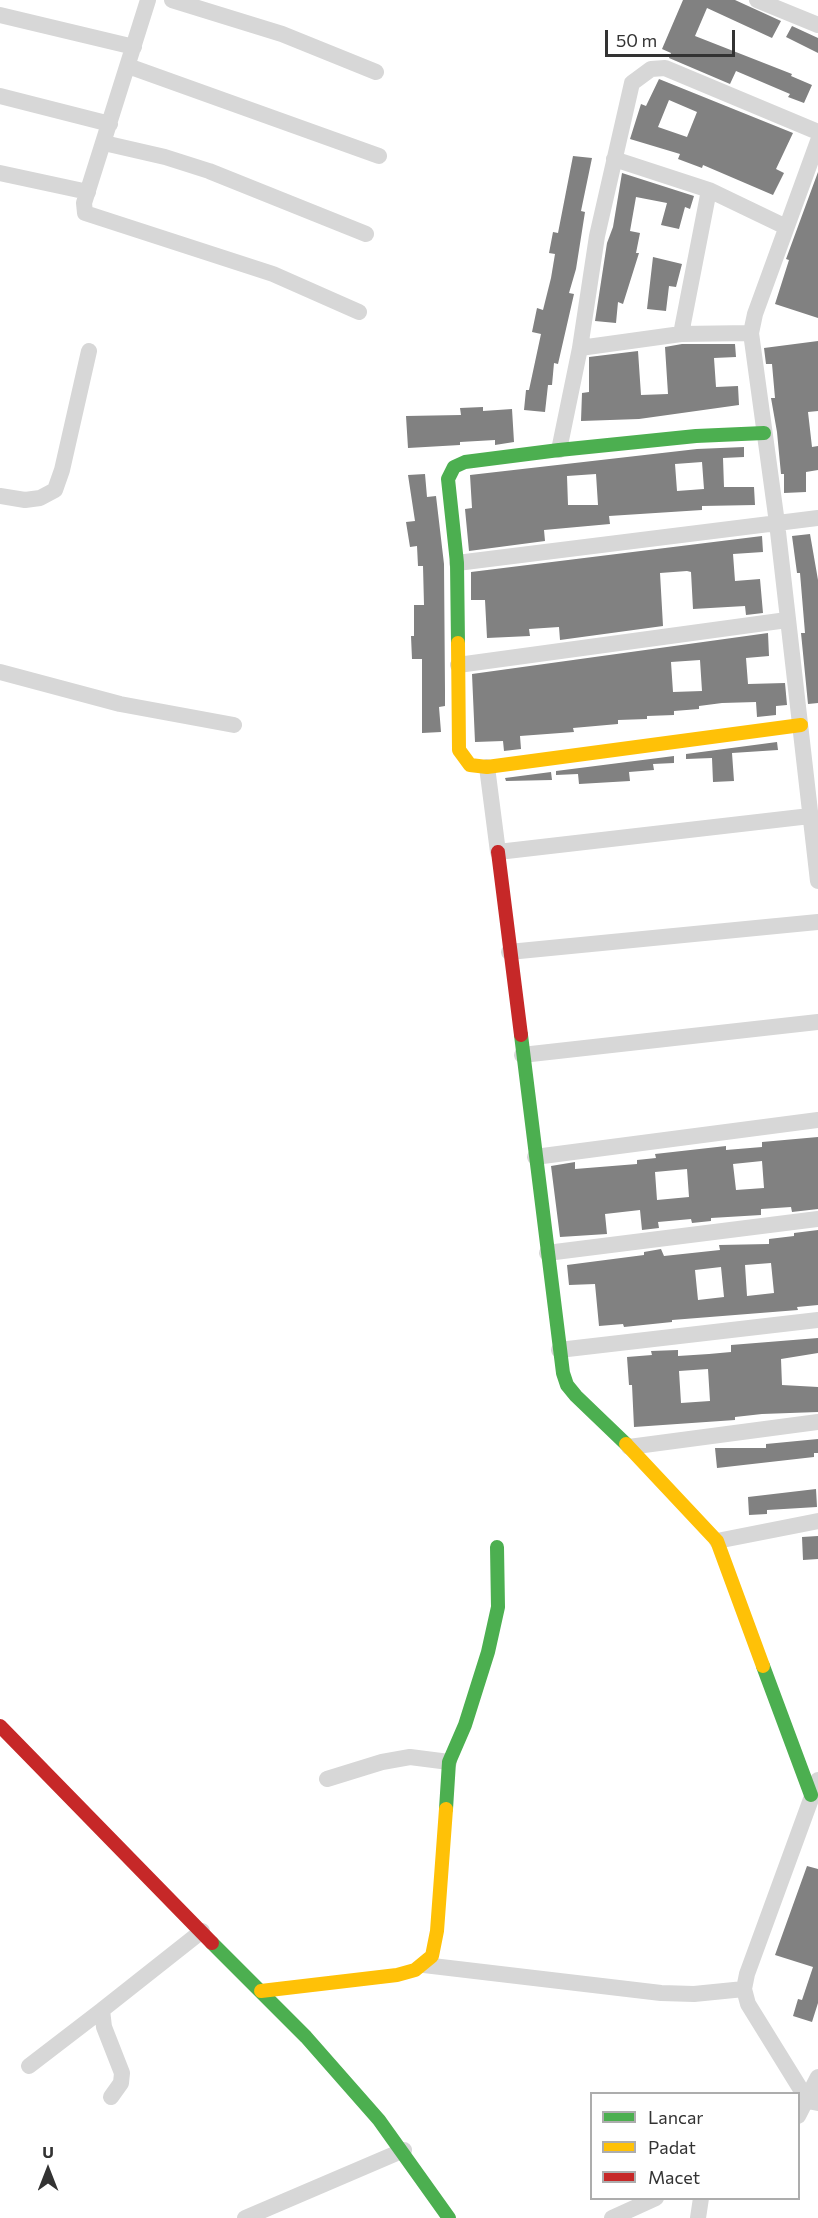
<!DOCTYPE html>
<style>
body{margin:0}
#map{position:relative;width:818px;height:2218px;overflow:hidden;background:#fff;font-family:Commissioner,sans-serif}
canvas{display:block}
.legend{position:absolute;left:590px;top:2092px;width:210px;height:108px;box-sizing:border-box;background:#fff;border:2px solid #adadad;margin:0;padding:8px 10px;list-style:none;font-size:18px;color:#333}
.legend li{display:flex;align-items:center;gap:12px;height:30px}
.legend b{width:30px;border:2px solid #adadad}
.north{position:absolute;left:18px;top:2140px;width:60px;height:60px;-webkit-text-stroke:4px #fff;paint-order:stroke;rotate:0deg;font-size:16px;font-weight:700;line-height:24px;text-align:center;color:#333}
.north::after{content:'';display:block;margin:auto;width:21px;height:27px;background:#333;clip-path:polygon(50% 0,100% 100%,50% 72%,0 100%)}
.scale{position:absolute;left:605px;top:30px;width:130px;height:27px;box-sizing:border-box;border:3px solid #333;border-top:0;padding-left:8px;font-size:18px;line-height:21px;white-space:nowrap;color:#333;-webkit-text-stroke:4px #fff;paint-order:stroke}
</style>
<div id="map">
<canvas width="818" height="2218"></canvas>
<ul class="legend">
<li><b style="height:8px;background:#4caf50"></b>Lancar</li>
<li><b style="height:8px;background:#ffc107"></b>Padat</li>
<li><b style="height:8px;background:#c62828"></b>Macet</li>
</ul>
<div class="north">U</div>
<div class="scale">50 m</div>
</div>
<script>
const g = document.querySelector('canvas').getContext('2d');
g.lineJoin = 'round';
function paint(path, color) { g.fillStyle = color; g.fill(path, 'evenodd'); }
const poly = rows => new Path2D(rows.map(r => 'M' + r).join(''));
function strokePath(path, color, width, dash) { g.strokeStyle = color; g.lineWidth = width; g.lineCap = dash ? 'butt' : 'round'; g.setLineDash(dash || []); g.stroke(path); }
const building = poly([
 [683,0,735,0,781,21,772,38,707,8,695,36,792,74,791,76,812,85,804,103,788,97,790,94,736,71,730,84,669,58,671,53,662,49],
 [792,26,818,38,818,53,786,37],
 [659,79,793,133,776,169,784,173,773,195,703,165,702,168,678,159,680,154,630,139,641,104,646,106],
 [669,100,697,112,687,137,658,127],
 [573,156,592,158,581,211,585,212,576,269,569,293,574,294,558,364,554,363,552,385,548,385,545,412,524,410,526,390,529,390,541,334,532,332,537,308,543,310,551,278,555,254,549,253,553,232,558,233],
 [818,172,818,318,775,304,789,260,786,259],
 [622,173,694,196,690,209,685,207,679,229,661,225,667,203,636,197,630,231,640,233,636,253,639,253,623,304,618,302,616,323,595,321,607,243,613,227],
 [653,257,682,264,676,287,669,286,666,311,647,309],
 [818,341,818,411,808,412,812,447,818,446,818,470,806,472,806,492,784,493,784,474,781,474,777,432,771,398,775,398,772,364,766,364,764,348],
 [682,344,735,344,736,357,714,358,716,387,738,386,739,405,639,419,581,421,582,393,589,392,589,357,638,351,641,395,668,394,665,347],
 [483,407,483,411,512,409,514,442,495,445,495,440,460,442,460,445,408,448,406,416,461,415,460,408],
 [744,447,744,457,723,458,724,487,754,487,755,505,702,506,702,510,609,516,610,524,544,530,545,541,469,551,465,509,472,508,470,475,697,449],
 [702,462,704,489,677,491,675,464],
 [596,474,598,505,568,505,567,476],
 [425,474,427,497,436,496,444,564,445,691,445,706,439,707,441,732,422,733,422,659,412,659,411,636,414,636,414,605,424,605,423,566,418,566,417,546,410,547,406,522,415,521,408,475],
 [810,534,818,580,818,703,808,704,801,633,805,633,800,573,797,573,792,536],
 [762,536,763,552,733,554,735,581,760,579,763,613,746,615,745,606,693,609,691,572,687,571,660,573,663,626,560,640,559,627,529,629,530,636,487,638,485,600,471,600,471,572],
 [768,633,769,656,746,658,748,684,785,683,787,705,776,706,776,715,757,717,756,702,722,703,699,706,699,709,674,711,674,715,647,716,647,719,618,720,618,724,573,728,574,732,520,736,521,749,504,751,503,741,475,742,472,674],
 [700,660,702,691,673,692,671,662],
 [777,742,778,750,732,753,734,781,713,782,712,758,686,759,686,754],
 [674,756,674,763,653,764,654,770,629,772,630,781,579,784,578,774,556,775,556,771],
 [551,772,552,780,506,781,505,778],
 [818,1137,818,1209,792,1212,791,1207,761,1209,761,1215,711,1218,711,1221,692,1223,691,1219,658,1222,659,1228,642,1230,640,1210,605,1214,607,1234,560,1237,551,1166,575,1162,575,1169,637,1164,637,1160,656,1158,655,1154,726,1146,726,1150,762,1147,762,1142],
 [762,1161,764,1188,736,1190,733,1164],
 [687,1169,689,1197,657,1200,655,1172],
 [818,1230,818,1305,797,1307,798,1310,672,1320,672,1322,624,1327,623,1324,599,1326,595,1284,569,1285,567,1265,644,1255,644,1252,661,1249,664,1256,720,1250,719,1245,769,1244,769,1239,794,1236,794,1233],
 [771,1263,774,1293,747,1296,745,1265],
 [721,1267,724,1297,698,1300,695,1270],
 [818,1338,818,1353,781,1359,782,1385,818,1387,818,1412,762,1414,735,1417,735,1420,634,1427,632,1385,629,1385,627,1357,652,1355,651,1351,678,1350,678,1356,709,1354,731,1352,731,1345],
 [708,1369,710,1401,681,1403,679,1371],
 [818,1439,818,1453,814,1453,814,1457,717,1468,715,1448,766,1448,766,1444],
 [816,1489,817,1507,767,1510,767,1514,749,1515,748,1497],
 [818,1536,818,1559,803,1560,802,1537],
 [807,1866,818,1869,818,2003,812,2022,793,2016,798,1999,802,2000,813,1967,775,1955]
]);
const street = poly([
 [148,0,84,203,85,213,273,274,359,312],
 [172,0,282,34,376,72],
 [757,0,818,25],
 [0,15,134,47],
 [128,66,379,156],
 [0,96,110,124],
 [818,141,755,314,751,333,777,523,818,881],
 [104,143,165,157,209,171,366,234],
 [614,159,709,190,786,227],
 [0,173,88,192],
 [681,334,709,190],
 [580,348,681,334,751,333],
 [559,450,580,348,597,236,632,83,651,69,665,68,818,132],
 [0,496,25,500,40,498,55,490,62,470,89,351],
 [457,563,818,518],
 [458,665,787,620],
 [0,672,120,704,234,725],
 [487,767,498,852,810,816],
 [509,952,818,922],
 [522,1055,818,1022],
 [535,1157,818,1120],
 [547,1253,818,1219],
 [559,1350,818,1320],
 [629,1447,818,1422],
 [717,1541,818,1521],
 [327,1779,382,1762,410,1757,449,1762],
 [818,1780,747,1974,744,1989,748,2004,808,2101,818,2103],
 [424,1965,661,1993,694,1994,744,1989],
 [29,2066,102,2010],
 [111,2097,121,2083,122,2073,104,2027,102,2010,202,1931],
 [798,2116,818,2077],
 [245,2218,404,2150],
 [612,2218,656,2198],
 [698,2218,701,2198]
]);
const fast = poly([
 [458,643,457,563,448,479,454,467,465,462,559,450,696,436,764,433],
 [521,1035,563,1373,567,1385,576,1396,626,1444],
 [763,1666,811,1795],
 [446,1809,449,1762,465,1725,488,1652,498,1607,497,1547],
 [212,1943,306,2037,379,2120,449,2218]
]);
const slow = poly([
 [458,643,459,750,470,765,487,767,801,725],
 [626,1444,717,1541,763,1666],
 [261,1991,397,1975,415,1970,432,1956,437,1931,446,1809]
]);
const jam = poly([
 [498,852,521,1035],
 [0,1726,212,1943]
]);
paint(building, '#818181');
strokePath(street, '#d7d7d7', 16);
strokePath(fast, '#4caf50', 14);
strokePath(slow, '#ffc107', 14);
strokePath(jam, '#c62828', 14);
</script>
